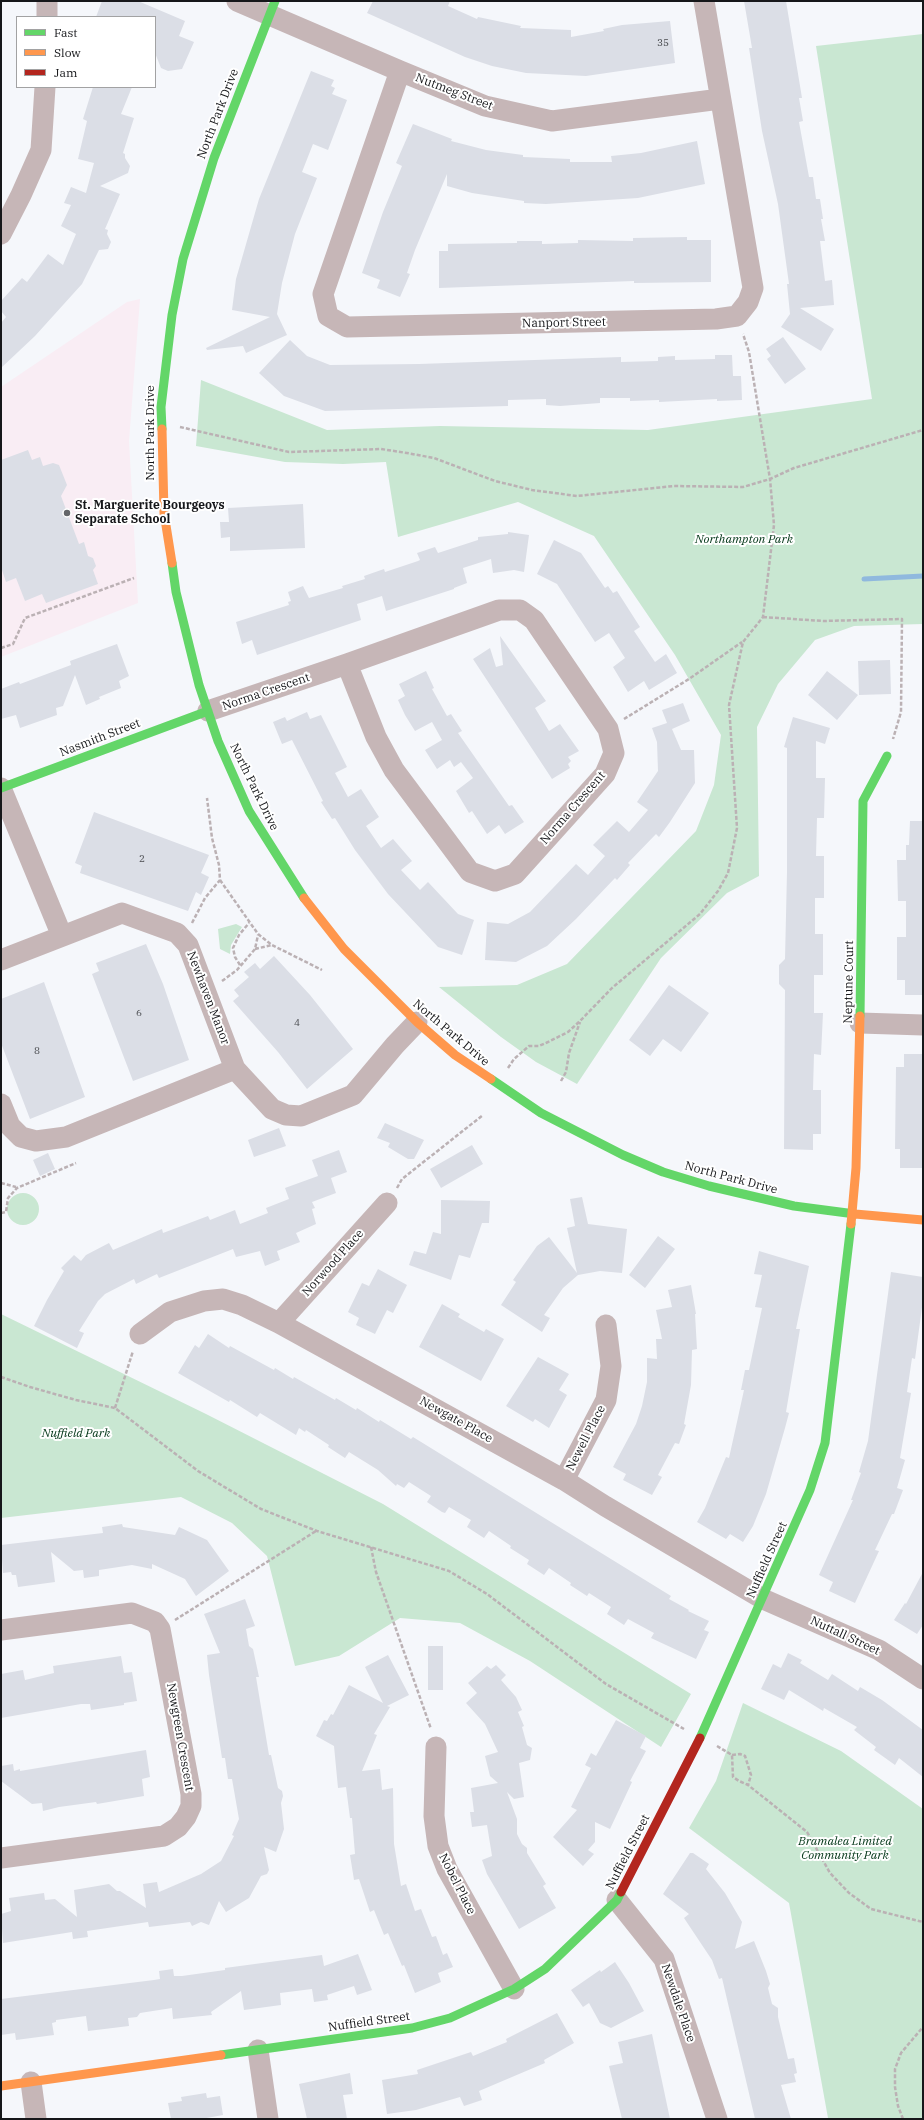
<!DOCTYPE html>
<style>
body{margin:0}
#map{position:relative;width:924px;height:2120px;overflow:hidden;background:#f5f7fb;font-family:"IBM Plex Serif",serif}
canvas{display:block}
.frame{position:absolute;inset:0;border:2px solid #16171a;pointer-events:none}
.legend{position:absolute;left:16px;top:16px;width:140px;height:72px;box-sizing:border-box;background:#fff;border:1px solid #a2a2a3;margin:0;padding:5px 7px;list-style:none;font-size:12px;color:#16171a}
.legend li{display:flex;align-items:center;gap:8px;height:20px}
.legend b{width:20px;border:1px solid #a2a2a3}
</style>
<div id="map">
<canvas width="924" height="2120"></canvas>
<div class="frame"></div>
<ul class="legend">
<li><b style="height:5px;background:#63d668"></b>Fast</li>
<li><b style="height:5px;background:#ff974d"></b>Slow</li>
<li><b style="height:5px;background:#b3261e"></b>Jam</li>
</ul>
</div>
<script>
const g = document.querySelector('canvas').getContext('2d');
g.lineJoin = 'round';
function paint(path, color) { g.fillStyle = color; g.fill(path, 'evenodd'); }
const poly = rows => new Path2D(rows.map(r => 'M' + r).join(''));
function strokePath(path, color, width, dash) { g.strokeStyle = color; g.lineWidth = width; g.lineCap = dash ? 'butt' : 'round'; g.setLineDash(dash || []); g.stroke(path); }
function drawText(font, color, halo, rows, align = 'center') {
  g.font = font + ' "IBM Plex Serif",serif'; g.lineWidth = 4; g.setLineDash([]); g.textBaseline = 'middle'; g.strokeStyle = halo; g.fillStyle = color; for (const [text, x, y, turn = 0] of rows) {
    g.save(); g.translate(x, y); g.rotate((+turn || 0) * Math.PI / 180); g.textAlign = isNaN(turn) ? turn : align; if (halo) g.strokeText(text, 0, 0); g.fillText(text, 0, 0); g.restore();
  }
}
const education = poly([
 [140,299,129,441,138,603,1,657,1,387,127,302]
]);
const green = poly([
 [923,34,923,624,854,626,815,640,778,684,757,727,759,876,727,893,661,958,577,1084,536,1062,501,1037,439,987,517,985,567,964,696,831,714,785,721,735,675,655,594,536,518,502,398,537,386,462,343,464,285,462,196,446,201,380,327,430,440,426,648,430,872,399,816,46],
 [236,924,242,927,231,945,230,954,220,949,218,929],
 '7 1209a16 16 0 1 1 32 0a16 16 0 1 1-32 0Z',
 [1,1314,206,1414,383,1504,691,1694,661,1747,530,1661,460,1623,400,1618,339,1656,295,1666,267,1556,232,1523,181,1497,1,1518],
 [743,1703,841,1751,923,1809,923,2119,828,2118,789,1903,689,1828,716,1781]
]);
const stream = poly([
 [864,579,923,576]
]);
const building = poly([
 [102,1,138,1,185,21,179,36,194,42,182,69,168,71,161,68,155,53,155,17,96,17],
 [373,1,450,1,448,6,477,19,478,17,521,26,520,28,571,30,571,37,604,31,603,29,622,25,670,21,675,63,586,76,526,73,492,66,465,57,367,13],
 [744,1,786,1,802,98,799,98,803,121,799,122,809,177,813,177,816,199,820,199,823,219,821,219,825,241,820,241,825,281,832,280,834,305,800,308,834,329,821,351,781,327,790,314,787,284,789,284,778,204,762,131,749,48,752,48],
 [311,71,334,80,331,86,335,88,332,94,347,100,328,150,313,144,302,172,317,178,295,234,282,283,277,314,287,335,246,353,243,346,207,350,206,348,270,317,232,310,236,279,259,199],
 [93,87,132,87,121,114,134,118,123,153,125,154,125,158,130,166,128,173,100,186,120,194,105,229,108,230,107,234,111,242,108,249,99,250,82,284,35,336,1,368,1,323,6,317,1,311,1,301,22,278,27,282,48,254,63,265,76,234,61,226,71,205,64,203,71,187,86,193,94,163,78,159,87,121,83,119],
 [413,124,452,139,451,141,486,150,523,155,523,157,570,159,570,162,612,162,611,156,641,153,697,141,705,184,638,198,546,204,524,203,524,201,472,193,447,186,447,174,415,250,407,273,410,274,400,297,377,288,380,280,362,273,383,212,402,166,396,163],
 [687,237,687,240,711,240,711,282,634,283,634,281,439,288,439,251,448,251,448,244,517,243,517,241,542,241,542,244,578,243,578,240,633,241,633,238],
 [783,337,806,369,785,384,767,359,771,356,766,349],
 [290,340,307,356,330,365,419,364,621,357,621,362,658,361,658,357,675,356,675,360,715,359,715,355,732,355,733,376,741,376,742,400,717,401,717,399,659,402,659,400,630,401,630,398,600,398,600,403,560,406,546,405,546,399,508,400,508,406,325,411,284,396,259,373],
 [28,450,32,460,40,457,43,466,53,463,59,465,67,485,61,496,79,544,84,542,88,556,93,558,96,566,93,570,98,584,46,603,42,594,25,601,16,578,6,582,1,567,1,460],
 [303,504,305,548,230,551,230,537,221,538,220,522,229,522,228,508],
 [508,532,529,535,524,572,514,570,493,573,491,559,463,568,467,583,454,588,454,589,386,611,382,596,357,604,361,620,257,655,252,640,242,644,236,622,289,605,288,602,291,601,288,592,303,586,309,598,343,588,342,586,365,579,364,576,384,569,385,572,418,561,420,560,417,553,435,547,438,553,478,540,478,537,508,534],
 [554,540,581,553,605,588,608,586,613,593,617,591,640,627,634,631,655,662,666,654,677,673,649,690,644,681,628,692,613,667,625,658,609,633,595,642,557,584,537,574],
 [500,636,546,701,535,708,549,731,560,724,579,751,568,757,571,761,568,764,570,768,552,779,473,659,490,648,496,667,503,665],
 [117,644,129,676,119,681,121,688,99,697,100,699,86,705,75,675,63,706,56,708,57,715,20,728,16,715,1,719,1,689,19,682,20,684,71,665,70,661],
 [890,660,891,694,859,695,858,661],
 [426,671,434,688,432,689,447,716,451,714,462,731,458,733,509,806,512,805,524,822,505,834,499,825,487,834,472,811,469,813,456,791,473,778,461,762,454,767,450,760,437,769,425,750,442,740,432,722,415,731,405,715,398,700,405,696,399,684],
 [827,671,858,695,837,720,808,695],
 [683,703,690,721,672,729,681,750,694,750,695,783,670,822,659,837,656,834,628,863,630,865,617,880,615,878,576,919,547,946,516,962,485,960,487,922,508,924,530,912,576,864,588,875,605,856,593,845,617,821,629,832,648,810,637,802,658,771,657,742,652,728,667,723,662,710],
 [307,712,310,719,321,715,347,767,335,773,348,797,361,789,379,817,366,826,381,848,393,839,412,861,401,870,420,890,428,882,458,914,474,920,462,955,438,947,388,894,355,850,335,818,332,819,321,802,323,801,292,740,282,744,273,722,285,717,287,721],
 [793,717,830,728,825,744,816,741,816,778,825,778,824,818,817,818,816,856,824,856,824,898,815,898,815,934,823,934,823,975,814,975,814,1013,823,1013,821,1055,814,1054,813,1090,821,1090,821,1134,813,1134,813,1150,784,1149,785,990,779,984,779,965,785,959,787,872,787,748,784,747],
 [94,812,209,855,201,873,209,877,201,895,196,892,188,911,80,873,82,866,75,863],
 [910,821,923,821,923,995,905,995,905,980,897,980,897,937,906,937,906,901,898,901,897,860,906,860,906,845,909,845],
 [146,944,163,984,189,1060,133,1081,92,974,99,971,96,963],
 [274,956,310,995,353,1049,307,1089,278,1052,233,1001,239,996,234,990,249,977,244,972,255,963,260,969],
 [44,982,85,1097,30,1119,1,1043,1,999],
 [669,985,709,1013,681,1052,663,1039,650,1056,629,1040],
 [904,1054,923,1054,923,1168,900,1168,900,1149,895,1149,896,1067,904,1067],
 [385,1123,424,1140,414,1159,408,1159,388,1147,390,1143,377,1138],
 [279,1128,286,1146,254,1157,248,1140],
 [472,1145,483,1164,441,1188,430,1169],
 [339,1150,347,1172,331,1178,336,1193,312,1202,315,1208,312,1209,316,1224,296,1233,300,1242,277,1251,280,1260,265,1266,260,1251,236,1257,233,1249,159,1278,157,1274,136,1284,134,1279,105,1294,98,1301,79,1331,84,1333,77,1348,34,1326,47,1300,64,1271,61,1268,74,1255,81,1261,86,1255,109,1243,113,1250,162,1229,163,1233,208,1216,210,1220,235,1210,240,1224,268,1213,266,1208,289,1199,285,1188,318,1176,312,1160],
 [48,1153,55,1169,40,1176,33,1160],
 [582,1197,588,1224,627,1229,622,1273,600,1271,578,1275,563,1288,544,1315,550,1318,542,1332,501,1305,516,1282,513,1280,537,1246,549,1237,577,1273,567,1228,575,1226,570,1199],
 [441,1200,490,1201,489,1223,482,1223,470,1258,459,1255,451,1280,409,1265,414,1251,426,1254,433,1232,441,1234],
 [658,1236,675,1249,645,1288,629,1275],
 [759,1251,809,1266,796,1329,800,1329,786,1412,789,1413,785,1428,766,1494,753,1526,743,1542,730,1534,726,1539,697,1522,705,1508,726,1457,729,1458,737,1422,744,1390,741,1390,745,1370,749,1370,762,1308,755,1307,762,1275,754,1274],
 [378,1269,407,1285,393,1313,387,1310,375,1334,356,1325,359,1318,348,1312,362,1283,369,1286],
 [891,1272,923,1277,923,1300,915,1359,912,1358,907,1392,911,1393,900,1458,905,1460,897,1488,903,1490,894,1514,892,1514,875,1550,879,1551,855,1603,829,1591,833,1582,819,1575,853,1500,851,1500,861,1473,859,1472,868,1441],
 [691,1285,696,1314,695,1314,697,1349,692,1350,691,1385,684,1424,686,1425,679,1444,675,1443,658,1475,662,1477,652,1495,623,1480,626,1474,613,1467,636,1424,642,1406,647,1382,647,1358,657,1359,656,1339,662,1339,656,1310,672,1307,668,1290],
 [442,1304,460,1314,458,1317,484,1332,486,1329,504,1339,481,1381,419,1347],
 [208,1334,229,1348,230,1346,274,1370,275,1368,293,1379,294,1377,335,1400,336,1398,356,1410,357,1408,379,1422,380,1420,411,1439,413,1437,671,1596,669,1599,689,1610,688,1611,709,1621,704,1630,709,1632,696,1659,651,1638,654,1633,628,1619,624,1625,607,1614,611,1607,589,1593,587,1596,570,1585,571,1583,549,1568,544,1575,527,1564,529,1560,510,1548,511,1546,489,1531,484,1538,467,1527,471,1520,449,1507,445,1513,442,1512,427,1502,431,1496,409,1482,404,1488,397,1484,396,1486,378,1470,349,1452,345,1458,328,1447,329,1445,306,1430,305,1432,299,1428,296,1435,260,1413,257,1417,230,1400,229,1402,178,1373,195,1345,199,1348],
 [538,1357,569,1374,559,1390,567,1395,549,1428,535,1419,533,1422,506,1406],
 [122,1524,123,1527,175,1535,179,1527,207,1540,229,1571,196,1596,185,1579,152,1564,152,1569,132,1565,99,1570,99,1576,84,1578,83,1570,74,1571,51,1552,55,1582,18,1587,16,1575,12,1575,11,1572,3,1573,1,1545,103,1533,102,1527],
 [923,1572,923,1625,917,1634,894,1620,905,1603,906,1604],
 [245,1599,255,1626,246,1629,249,1646,253,1649,259,1677,256,1677,269,1755,271,1755,278,1788,282,1791,283,1796,281,1803,284,1829,276,1852,264,1847,269,1870,267,1874,261,1876,249,1898,226,1912,219,1901,209,1925,201,1922,192,1926,190,1922,149,1927,148,1922,87,1931,88,1937,73,1939,72,1932,3,1943,1,1914,11,1911,9,1898,44,1893,45,1900,55,1899,77,1917,74,1890,109,1884,117,1891,120,1891,146,1908,143,1884,157,1882,159,1892,201,1874,221,1861,234,1836,232,1835,239,1819,232,1779,228,1779,225,1758,222,1758,209,1675,207,1655,220,1653,204,1614],
 [428,1646,443,1646,443,1690,428,1690],
 [788,1653,802,1660,800,1663,828,1680,832,1674,858,1691,860,1687,882,1700,923,1730,923,1777,899,1758,895,1765,874,1750,876,1747,854,1730,857,1727,824,1708,823,1711,789,1690,784,1700,761,1689,773,1664,781,1668],
 [388,1655,409,1695,387,1706,390,1707,374,1734,377,1735,362,1771,380,1769,382,1790,393,1788,394,1844,401,1886,406,1884,415,1911,421,1909,432,1937,436,1936,443,1955,447,1953,453,1967,438,1973,441,1982,415,1993,404,1965,402,1966,388,1933,384,1935,374,1910,370,1912,359,1879,354,1880,350,1855,355,1854,352,1818,350,1818,346,1787,338,1788,334,1746,316,1736,324,1720,327,1721,331,1714,333,1715,349,1685,383,1703,365,1667],
 [121,1656,124,1673,132,1672,137,1701,124,1703,124,1705,91,1710,90,1704,81,1704,1,1718,1,1674,23,1670,25,1680,54,1673,53,1666],
 [496,1665,506,1675,501,1680,516,1697,522,1710,518,1712,524,1726,522,1727,527,1745,532,1748,530,1760,519,1763,524,1797,514,1799,507,1792,517,1819,517,1834,522,1844,527,1848,527,1853,546,1884,543,1886,556,1908,519,1929,487,1874,482,1860,492,1856,487,1825,472,1827,470,1812,474,1812,471,1788,498,1783,490,1776,485,1756,498,1752,485,1724,466,1703,477,1693,468,1683,487,1666,491,1669],
 [616,1720,646,1736,640,1748,646,1751,630,1781,632,1782,610,1829,595,1822,595,1842,588,1850,594,1854,583,1866,553,1837,577,1810,571,1807,591,1768,585,1765,591,1753,596,1756],
 [146,1750,150,1777,142,1779,144,1796,97,1804,96,1802,59,1807,43,1811,42,1803,32,1804,1,1781,1,1766,13,1764,14,1771,20,1769,20,1771],
 [690,1853,693,1853,709,1864,706,1869,725,1893,742,1922,735,1949,754,1941,766,1971,770,1984,768,1988,772,2004,778,2008,778,2017,788,2059,794,2058,797,2073,794,2074,796,2082,781,2085,791,2119,755,2119,722,1978,719,1979,712,1960,684,1918,689,1914,663,1894],
 [358,1954,372,1990,357,1995,354,1986,327,1995,328,2000,314,2002,312,1989,280,1993,281,2005,244,2010,241,1991,211,2012,212,2015,173,2019,172,2008,140,2013,137,2017,128,2018,129,2026,88,2031,86,2016,56,2020,56,2022,52,2023,54,2035,16,2040,15,2033,1,2035,1,1999,154,1980,160,1979,159,1971,173,1969,174,1976,182,1976,225,1970,225,1968,322,1955,324,1966],
 [615,1962,629,1983,644,2011,611,2028,600,2023,589,2003,583,2007,571,1990,600,1970,601,1972],
 [557,2013,574,2043,544,2060,545,2063,479,2091,482,2100,464,2106,460,2097,416,2110,387,2114,382,2080,418,2074,417,2070,471,2052,473,2056,507,2042,506,2039],
 [652,2034,670,2119,622,2119,609,2066,623,2063,618,2042],
 [350,2073,353,2094,343,2095,347,2119,307,2119,299,2084],
 [206,2093,207,2098,220,2096,223,2115,201,2119,171,2119,168,2103,182,2101,181,2097]
]);
const path = poly([
 [180,427,289,452,381,449,407,453,434,458,495,481,532,490,577,496,674,486,743,487,770,479,794,468,923,430],
 [763,617,823,621,902,619,901,712,893,739],
 [1,648,13,644,25,618,134,578],
 [624,719,689,679,742,642],
 [220,880,258,934,272,945,322,970],
 [192,923,205,898,220,880,219,865,212,838,207,798],
 [255,949,272,945],
 [240,965,235,957,233,948,239,935,249,923],
 [222,981,237,970,255,949,258,935],
 [508,1068,514,1059,529,1046,539,1046,548,1042,568,1032,580,1021,612,988,700,914,718,891,728,873,737,828,729,705,743,642,763,617,774,525,770,479,749,352,743,334],
 [561,1081,566,1072,569,1053,580,1022],
 [1,1183,16,1187],
 [397,1188,402,1179,483,1115],
 [1,1213,6,1212,8,1198,17,1188,76,1163],
 [1,1377,30,1387,76,1400,115,1408,198,1471,261,1509,317,1531,449,1571,487,1594,606,1684,684,1729],
 [115,1408,133,1351],
 [371,1547,376,1572,431,1729],
 [175,1620,316,1531],
 [717,1746,732,1755,733,1777,739,1781,748,1785,807,1832,830,1873,849,1893,871,1909,923,1922],
 [732,1755,740,1754,745,1756,751,1775,748,1785],
 [903,2119,898,2106,895,2087,895,2069,901,2053,923,2027]
]);
const street = poly([
 [237,1,400,71,485,106,552,121,720,99],
 [47,17,47,1],
 [400,71,323,294,328,316,347,327,716,319,737,316,748,302,753,288,704,1],
 [1,234,21,195,41,150,45,87],
 [208,711,347,664,499,610,520,610,534,620,608,729,614,753,605,774,515,874,495,881,470,872,394,770,376,737,347,664],
 [1,788,62,936],
 [1,960,122,913,177,933,188,945,235,1069,272,1109,286,1115,301,1116,353,1095,395,1045,417,1022],
 [860,1023,923,1025],
 [1,1104,10,1126,21,1137,36,1141,66,1137,235,1069],
 [279,1323,387,1203],
 [140,1334,170,1312,204,1301,223,1299,242,1305,279,1323,564,1480,605,1506,763,1599,879,1650,923,1679],
 [564,1480,606,1400,611,1366,606,1325],
 [1,1630,132,1613,155,1622,160,1629,191,1794,191,1806,186,1817,178,1827,164,1836,1,1858],
 [436,1747,434,1816,438,1846,447,1869,514,1989],
 [617,1900,664,1959,717,2119],
 [258,2050,268,2119],
 [31,2082,36,2119]
]);
const fast = poly([
 [162,429,161,407,172,315,183,259,214,158,275,1],
 [172,563,176,592,199,685,218,741,249,811,304,898],
 [1,788,208,711],
 [860,1016,863,801,887,756],
 [491,1079,541,1113,623,1155,663,1172,709,1186,794,1206,855,1214],
 [700,1738,810,1490,825,1443,851,1224],
 [221,2055,412,2028,450,2018,514,1989,545,1969,617,1900,621,1892]
]);
const slow = poly([
 [162,429,164,513,172,563],
 [304,898,344,949,417,1022,455,1055,491,1079],
 [855,1214,923,1220],
 [851,1224,856,1168,860,1016],
 [1,2086,221,2055]
]);
const jam = poly([
 [621,1892,700,1738]
]);
const markers = [
 [67,513,4,"#646569"]
];
const numberNames = [
 ["35",663,43],
 ["2",142,859],
 ["6",139,1013],
 ["4",297,1023],
 ["8",37,1051]
];
const streetNames = [
 ["Nutmeg Street",454,92,21],
 ["North Park Drive",218,114,-69],
 ["Nanport Street",564,323,-1],
 ["North Park Drive",151,433,-90],
 ["Norma Crescent",266,692,-19],
 ["Nasmith Street",100,738,-21],
 ["North Park Drive",254,787,64],
 ["Norma Crescent",573,808,-49],
 ["Neptune Court",849,982,-89],
 ["Newhaven Manor",208,998,69],
 ["North Park Drive",451,1033,40],
 ["North Park Drive",731,1178,15],
 ["Norwood Place",333,1263,-48],
 ["Newgate Place",456,1420,29],
 ["Newell Place",586,1438,-63],
 ["Nuffield Street",767,1560,-66],
 ["Nuttall Street",845,1636,25],
 ["Newgreen Crescent",180,1737,80],
 ["Nuffield Street",628,1852,-63],
 ["Nobel Place",457,1884,63],
 ["Newdale Place",678,2003,71],
 ["Nuffield Street",369,2022,-8]
];
const poiNames = [
 ["St. Marguerite Bourgeoys",75,506],
 ["Separate School",75,520]
];
const parkNames = [
 ["Northampton Park",744,540],
 ["Nuffield Park",76,1434],
 ["Bramalea Limited",845,1842],
 ["Community Park",845,1856]
];
paint(education, '#f9edf4');
paint(green, '#c9e7d2');
strokePath(stream, '#90b9de', 5);
paint(building, '#dbdee6');
strokePath(path, '#bbb1b4', 2.5, [4, 2]);
strokePath(street, '#c6b6b7', 21);
strokePath(fast, '#63d668', 9);
strokePath(slow, '#ff974d', 9);
strokePath(jam, '#b3261e', 9);
for (const [x, y, r, color] of markers) { const dot = new Path2D(); dot.arc(x, y, r, 0, 2 * Math.PI); g.fillStyle = color; g.fill(dot); strokePath(dot, '#fff', 1.5); }
drawText('10px', '#4a4c50', null, numberNames);
drawText('12px', '#16171a', '#fff', streetNames);
drawText('bold 12px', '#16171a', '#fff', poiNames, 'left');
drawText('italic 12px', '#013516', '#fff', parkNames);
</script>
